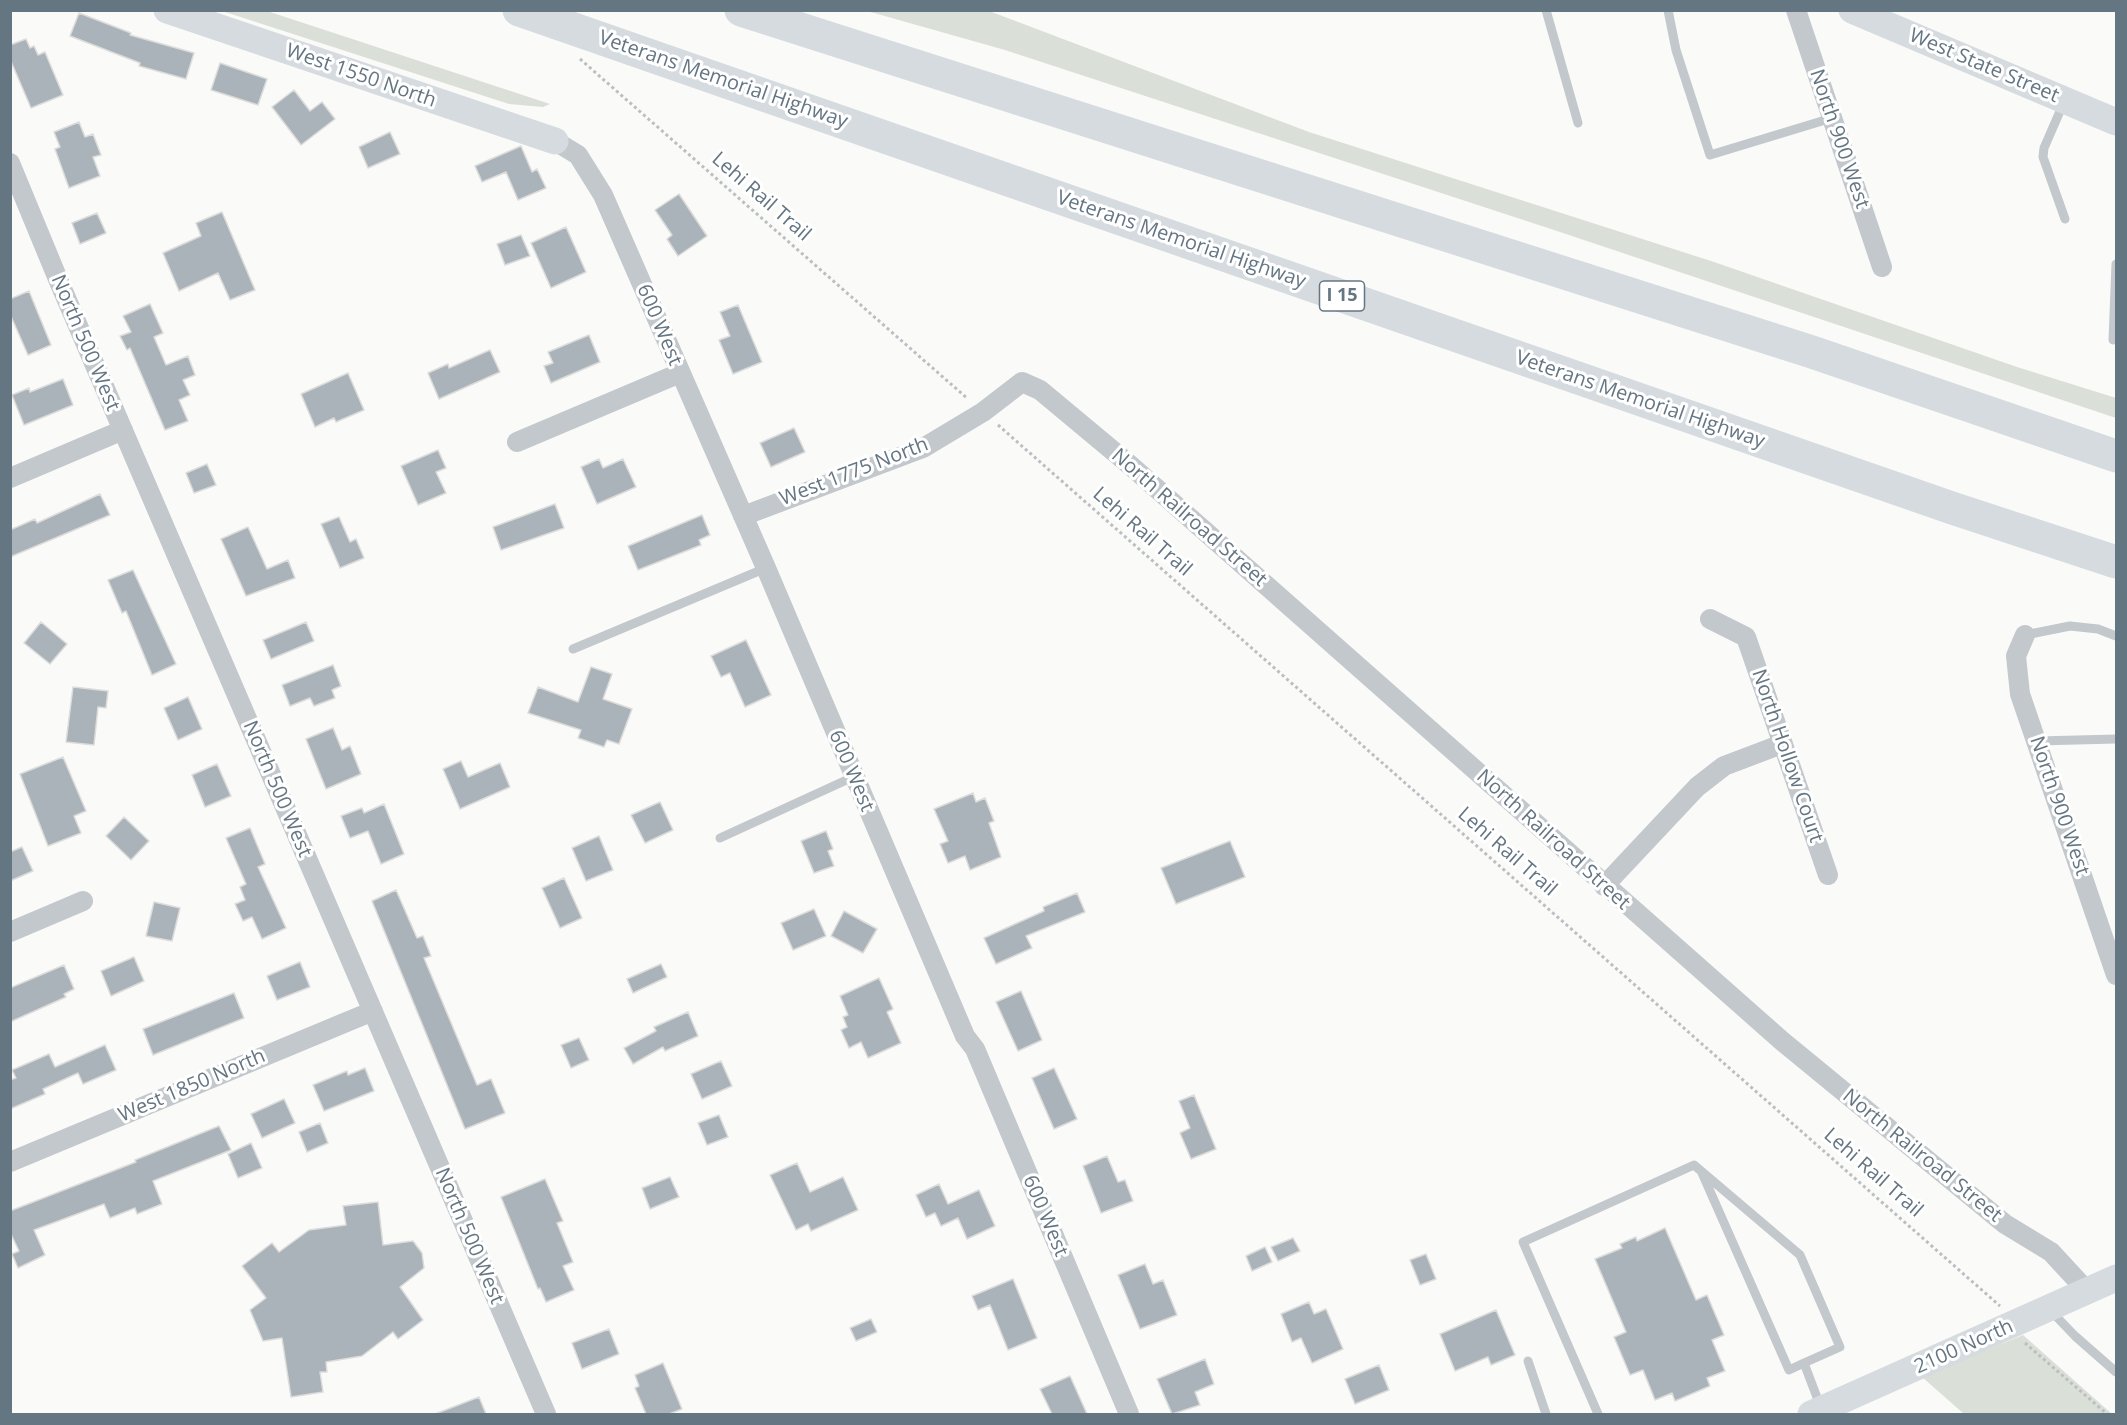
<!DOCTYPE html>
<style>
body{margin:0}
#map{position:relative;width:2127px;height:1425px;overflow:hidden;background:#fafaf8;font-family:"Open Sans",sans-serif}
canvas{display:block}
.frame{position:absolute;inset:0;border:12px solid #657683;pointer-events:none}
</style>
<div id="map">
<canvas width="2127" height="1425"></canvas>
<div class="frame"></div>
</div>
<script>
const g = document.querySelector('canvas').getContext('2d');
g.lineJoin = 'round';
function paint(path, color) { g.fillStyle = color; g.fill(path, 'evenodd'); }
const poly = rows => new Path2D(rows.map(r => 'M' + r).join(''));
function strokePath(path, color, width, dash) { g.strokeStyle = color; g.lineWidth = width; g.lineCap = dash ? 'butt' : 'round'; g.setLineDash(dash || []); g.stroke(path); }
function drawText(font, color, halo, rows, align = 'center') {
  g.font = font + ' "Open Sans",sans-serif'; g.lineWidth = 6; g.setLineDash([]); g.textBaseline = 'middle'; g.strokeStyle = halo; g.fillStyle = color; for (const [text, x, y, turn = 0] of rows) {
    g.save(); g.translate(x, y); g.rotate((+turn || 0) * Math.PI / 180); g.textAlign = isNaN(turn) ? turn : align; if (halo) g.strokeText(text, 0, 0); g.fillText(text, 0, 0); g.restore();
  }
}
const green = poly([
 [222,11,267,11,550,104,543,107,509,104],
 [867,11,989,11,1309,132,1714,262,2017,367,2116,398,2116,418,1554,230,1005,50],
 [2023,1335,2112,1414,1964,1414,1922,1377]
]);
const building = poly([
 [79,13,131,33,130,35,194,53,186,79,139,66,140,63,70,36,79,13],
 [26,39,30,48,34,46,38,55,45,52,63,95,31,108,10,59,10,45,26,39],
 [220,63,267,79,258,105,211,90,220,63],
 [294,90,310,111,322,102,335,119,301,145,272,107,294,90],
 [79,122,85,137,93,134,101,155,93,157,100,176,69,188,55,149,60,147,54,132,79,122],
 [390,132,400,154,368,168,359,147,390,132],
 [521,146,532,172,537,169,546,188,518,200,506,172,482,182,475,166,521,146],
 [679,194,707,236,678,256,667,239,672,235,655,210,679,194],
 [222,212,255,290,230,300,218,273,179,291,163,253,201,236,196,223,222,212],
 [97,213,106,233,80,244,72,223,97,213],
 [566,227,586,272,551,288,531,243,566,227],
 [521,235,530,256,505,265,497,244,521,235],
 [29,291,51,345,28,355,10,314,10,299,29,291],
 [150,304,163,333,154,337,166,365,188,356,195,375,183,380,190,395,179,400,188,421,165,430,130,348,127,350,120,336,131,332,123,316,150,304],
 [738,305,762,362,733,374,719,340,730,336,720,312,738,305],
 [589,335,600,362,551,383,544,366,553,363,548,352,589,335],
 [490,350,500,372,439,399,428,373,448,364,449,368,490,350],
 [348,373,364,410,336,422,334,418,315,427,301,394,348,373],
 [63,379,73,405,24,425,12,395,29,388,30,392,63,379],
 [794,428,805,452,771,467,760,443,794,428],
 [438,450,446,468,436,472,446,493,418,505,401,466,438,450],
 [599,459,603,468,623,459,636,487,597,504,581,467,599,459],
 [207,464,216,485,194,493,186,473,207,464],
 [100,494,110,515,10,557,10,530,35,519,37,523,100,494],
 [555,504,564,528,501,550,493,527,555,504],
 [702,515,710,535,699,540,701,545,638,570,628,546,702,515],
 [339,517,350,542,356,539,364,558,340,568,321,524,339,517],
 [248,527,267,569,288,560,295,578,246,596,221,539,248,527],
 [133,570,176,664,152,675,126,611,122,613,108,580,133,570],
 [41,622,67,644,50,664,24,643,41,622],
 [306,622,314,641,271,659,263,640,306,622],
 [746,640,771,695,745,707,730,673,721,677,711,656,746,640],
 [333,665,341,686,332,690,335,698,314,706,310,698,290,706,282,685,333,665],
 [591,667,612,674,603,699,632,709,619,744,607,740,604,747,578,738,581,730,528,713,538,687,578,702,591,667],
 [73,687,108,691,106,708,98,707,94,745,66,742,73,687],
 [188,697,202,729,178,740,164,708,188,697],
 [333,728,342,750,350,746,361,774,326,789,306,739,333,728],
 [63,757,86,811,74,816,81,833,48,846,20,774,63,757],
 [461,761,468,777,500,763,510,787,460,809,443,769,461,761],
 [217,764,231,796,205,807,192,775,217,764],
 [973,793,976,802,985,798,994,821,989,823,1001,857,970,870,965,856,948,863,940,844,948,841,934,809,973,793],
 [660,802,673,830,645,843,631,815,660,802],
 [384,804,404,854,381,864,368,831,350,838,341,816,362,808,364,813,384,804],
 [124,817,149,841,131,860,106,836,124,817],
 [250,828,265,864,258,867,286,928,262,939,252,917,243,921,235,904,245,900,240,887,246,884,226,838,250,828],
 [826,831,833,849,828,851,834,866,814,873,801,841,826,831],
 [599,836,613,870,586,881,572,848,599,836],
 [1230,841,1245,877,1176,904,1161,868,1230,841],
 [22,847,33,871,10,881,10,852,22,847],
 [564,878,582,918,560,928,542,888,564,878],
 [396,890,417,938,423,936,431,956,424,958,477,1085,491,1079,505,1113,465,1129,372,901,396,890],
 [1077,893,1085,912,1026,936,1032,948,996,964,984,938,1044,911,1043,907,1077,893],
 [154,902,180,908,172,941,146,936,154,902],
 [814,909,826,936,793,950,781,923,814,909],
 [844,911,877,929,863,953,831,936,844,911],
 [134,957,144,981,111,996,101,971,134,957],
 [300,962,310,987,277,1000,267,976,300,962],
 [661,964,667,977,633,993,627,979,661,964],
 [64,965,74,989,64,994,66,997,10,1022,10,988,64,965],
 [879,978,893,1009,887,1012,901,1043,868,1058,861,1042,849,1048,841,1030,847,1027,843,1017,848,1015,840,996,879,978],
 [1021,991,1042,1040,1018,1051,996,1002,1021,991],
 [234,993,244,1018,153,1055,143,1029,234,993],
 [688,1012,698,1036,665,1051,663,1047,633,1064,624,1048,656,1031,654,1027,688,1012],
 [579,1038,589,1060,571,1068,561,1045,579,1038],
 [105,1045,116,1070,83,1084,78,1073,43,1089,45,1094,10,1109,10,1080,16,1078,12,1070,49,1054,55,1067,105,1045],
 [721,1061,732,1086,702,1099,691,1074,721,1061],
 [365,1068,374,1091,324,1111,313,1085,347,1071,348,1075,365,1068],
 [1054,1068,1077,1119,1054,1129,1032,1078,1054,1068],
 [1194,1095,1216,1149,1191,1159,1180,1133,1190,1128,1179,1101,1194,1095],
 [284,1099,295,1123,262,1138,251,1114,284,1099],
 [719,1115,728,1137,707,1145,698,1123,719,1115],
 [320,1123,328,1143,307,1152,299,1132,320,1123],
 [219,1126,231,1150,153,1181,162,1204,137,1214,135,1208,110,1218,104,1204,34,1230,45,1255,18,1268,12,1254,19,1251,10,1232,10,1211,136,1162,135,1160,219,1126],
 [251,1143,262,1168,238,1178,228,1154,251,1143],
 [1107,1156,1118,1182,1125,1180,1133,1201,1101,1213,1083,1166,1107,1156],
 [797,1163,810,1192,843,1177,858,1210,811,1231,808,1224,796,1230,770,1175,797,1163],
 [670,1177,679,1197,650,1209,642,1188,670,1177],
 [545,1179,563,1221,557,1223,573,1262,563,1266,574,1290,546,1302,540,1288,538,1289,501,1197,545,1179],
 [939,1184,948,1204,979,1190,995,1226,967,1239,958,1218,941,1226,935,1213,926,1217,916,1195,939,1184],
 [378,1202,383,1245,413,1241,422,1253,424,1268,400,1287,423,1320,398,1339,393,1332,362,1356,326,1362,327,1372,320,1372,323,1392,291,1397,282,1338,263,1341,250,1310,266,1298,242,1266,272,1243,279,1252,309,1230,346,1225,343,1206,378,1202],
 [1665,1228,1696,1300,1707,1295,1724,1335,1712,1340,1725,1371,1707,1378,1710,1386,1675,1401,1672,1393,1655,1400,1643,1370,1630,1375,1614,1337,1626,1332,1595,1259,1622,1248,1620,1244,1636,1237,1637,1241,1665,1228],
 [1293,1238,1300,1251,1278,1261,1271,1247,1293,1238],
 [1265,1247,1272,1262,1252,1271,1246,1256,1265,1247],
 [1426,1254,1436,1279,1420,1285,1410,1260,1426,1254],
 [1145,1264,1153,1284,1163,1280,1177,1315,1140,1329,1118,1275,1145,1264],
 [1013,1279,1037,1338,1008,1350,990,1305,978,1310,972,1296,1013,1279],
 [1309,1302,1314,1314,1326,1309,1343,1349,1312,1363,1301,1338,1292,1342,1281,1314,1309,1302],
 [1496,1310,1515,1355,1491,1365,1488,1357,1455,1371,1440,1334,1496,1310],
 [871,1319,877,1332,856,1341,850,1328,871,1319],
 [609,1329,619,1354,582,1369,572,1343,609,1329],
 [1205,1359,1214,1384,1195,1392,1200,1405,1172,1414,1157,1379,1205,1359],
 [663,1363,682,1409,669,1414,646,1414,635,1388,639,1386,635,1375,663,1363],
 [1379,1365,1389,1390,1355,1404,1345,1379,1379,1365],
 [1070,1376,1087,1414,1052,1414,1040,1389,1070,1376],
 [479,1397,486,1414,435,1414,479,1397]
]);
const path = poly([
 [580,59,968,399],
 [998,425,2000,1306],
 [2025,1343,2107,1414]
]);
const lane = poly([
 [1546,10,1578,123],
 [1668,10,1676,50,1710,155,1832,118],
 [2064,102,2044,148,2043,157,2065,219],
 [2113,340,2116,264],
 [2025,635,2070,626,2098,629,2116,636],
 [573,649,766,568],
 [2037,741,2116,739],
 [720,838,853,777],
 [1702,1173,1789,1370,1804,1363],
 [2050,1310,2075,1336,2116,1372],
 [1528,1361,1546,1414],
 [1598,1414,1523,1242,1694,1165,1800,1255,1840,1347,1804,1363,1821,1408]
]);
const street = poly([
 [1796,10,1882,267],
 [555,141,578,155,603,195,766,568,965,1036,975,1049,1129,1414],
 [10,163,60,284,546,1414],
 [517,442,680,373],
 [10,478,123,430],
 [743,516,923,448,983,412,1022,382,1040,390,1130,465,1782,1041,2005,1224,2051,1252,2088,1292],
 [1710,619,1746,637,1828,875],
 [2025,635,2016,656,2020,694,2116,975],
 [1604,886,1697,787,1724,766,1782,744],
 [10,932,83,901],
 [10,1162,373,1011]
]);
const secondary = poly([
 [167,10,555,141],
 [1852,10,2116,122],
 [1811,1414,2116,1278]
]);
const highway = poly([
 [519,10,1952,508,2116,562],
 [741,10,1812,352,2116,456]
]);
const shields = [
 [1342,296,45]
];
const shieldNames = [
 ["I 15",1342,296]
];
const streetNames = [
 ["West State Street",1984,66,23],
 ["West 1550 North",361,76,19],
 ["Veterans Memorial Highway",723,80,19],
 ["North 900 West",1839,139,71],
 ["Lehi Rail Trail",761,197,41],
 ["Veterans Memorial Highway",1181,240,19],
 ["600 West",659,325,67],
 ["North 500 West",85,343,67],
 ["Veterans Memorial Highway",1640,400,19],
 ["West 1775 North",854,472,-21],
 ["North Railroad Street",1189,518,41],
 ["Lehi Rail Trail",1142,532,41],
 ["North Hollow Court",1787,756,71],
 ["600 West",851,771,67],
 ["North 500 West",277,789,67],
 ["North 900 West",2059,806,71],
 ["North Railroad Street",1553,840,42],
 ["Lehi Rail Trail",1507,852,41],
 ["West 1850 North",192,1086,-23],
 ["North Railroad Street",1922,1156,39],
 ["Lehi Rail Trail",1873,1173,41],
 ["600 West",1045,1216,67],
 ["North 500 West",469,1236,67],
 ["2100 North",1964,1347,-24]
];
paint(green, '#dadfd7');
paint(building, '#aab3b9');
strokePath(building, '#dcdcda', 1.5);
strokePath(path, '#bbbfc2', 3, [3, 3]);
strokePath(lane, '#c3c8cc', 9);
strokePath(street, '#c3c8cc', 20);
strokePath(secondary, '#d6dbdf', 27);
strokePath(highway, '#d6dbdf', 33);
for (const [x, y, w] of shields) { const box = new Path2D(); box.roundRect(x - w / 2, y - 15, w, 30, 4.5); g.fillStyle = '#fff'; g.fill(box); strokePath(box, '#657683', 1.5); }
drawText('bold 18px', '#657683', null, shieldNames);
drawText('20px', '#657683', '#fff', streetNames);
</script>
